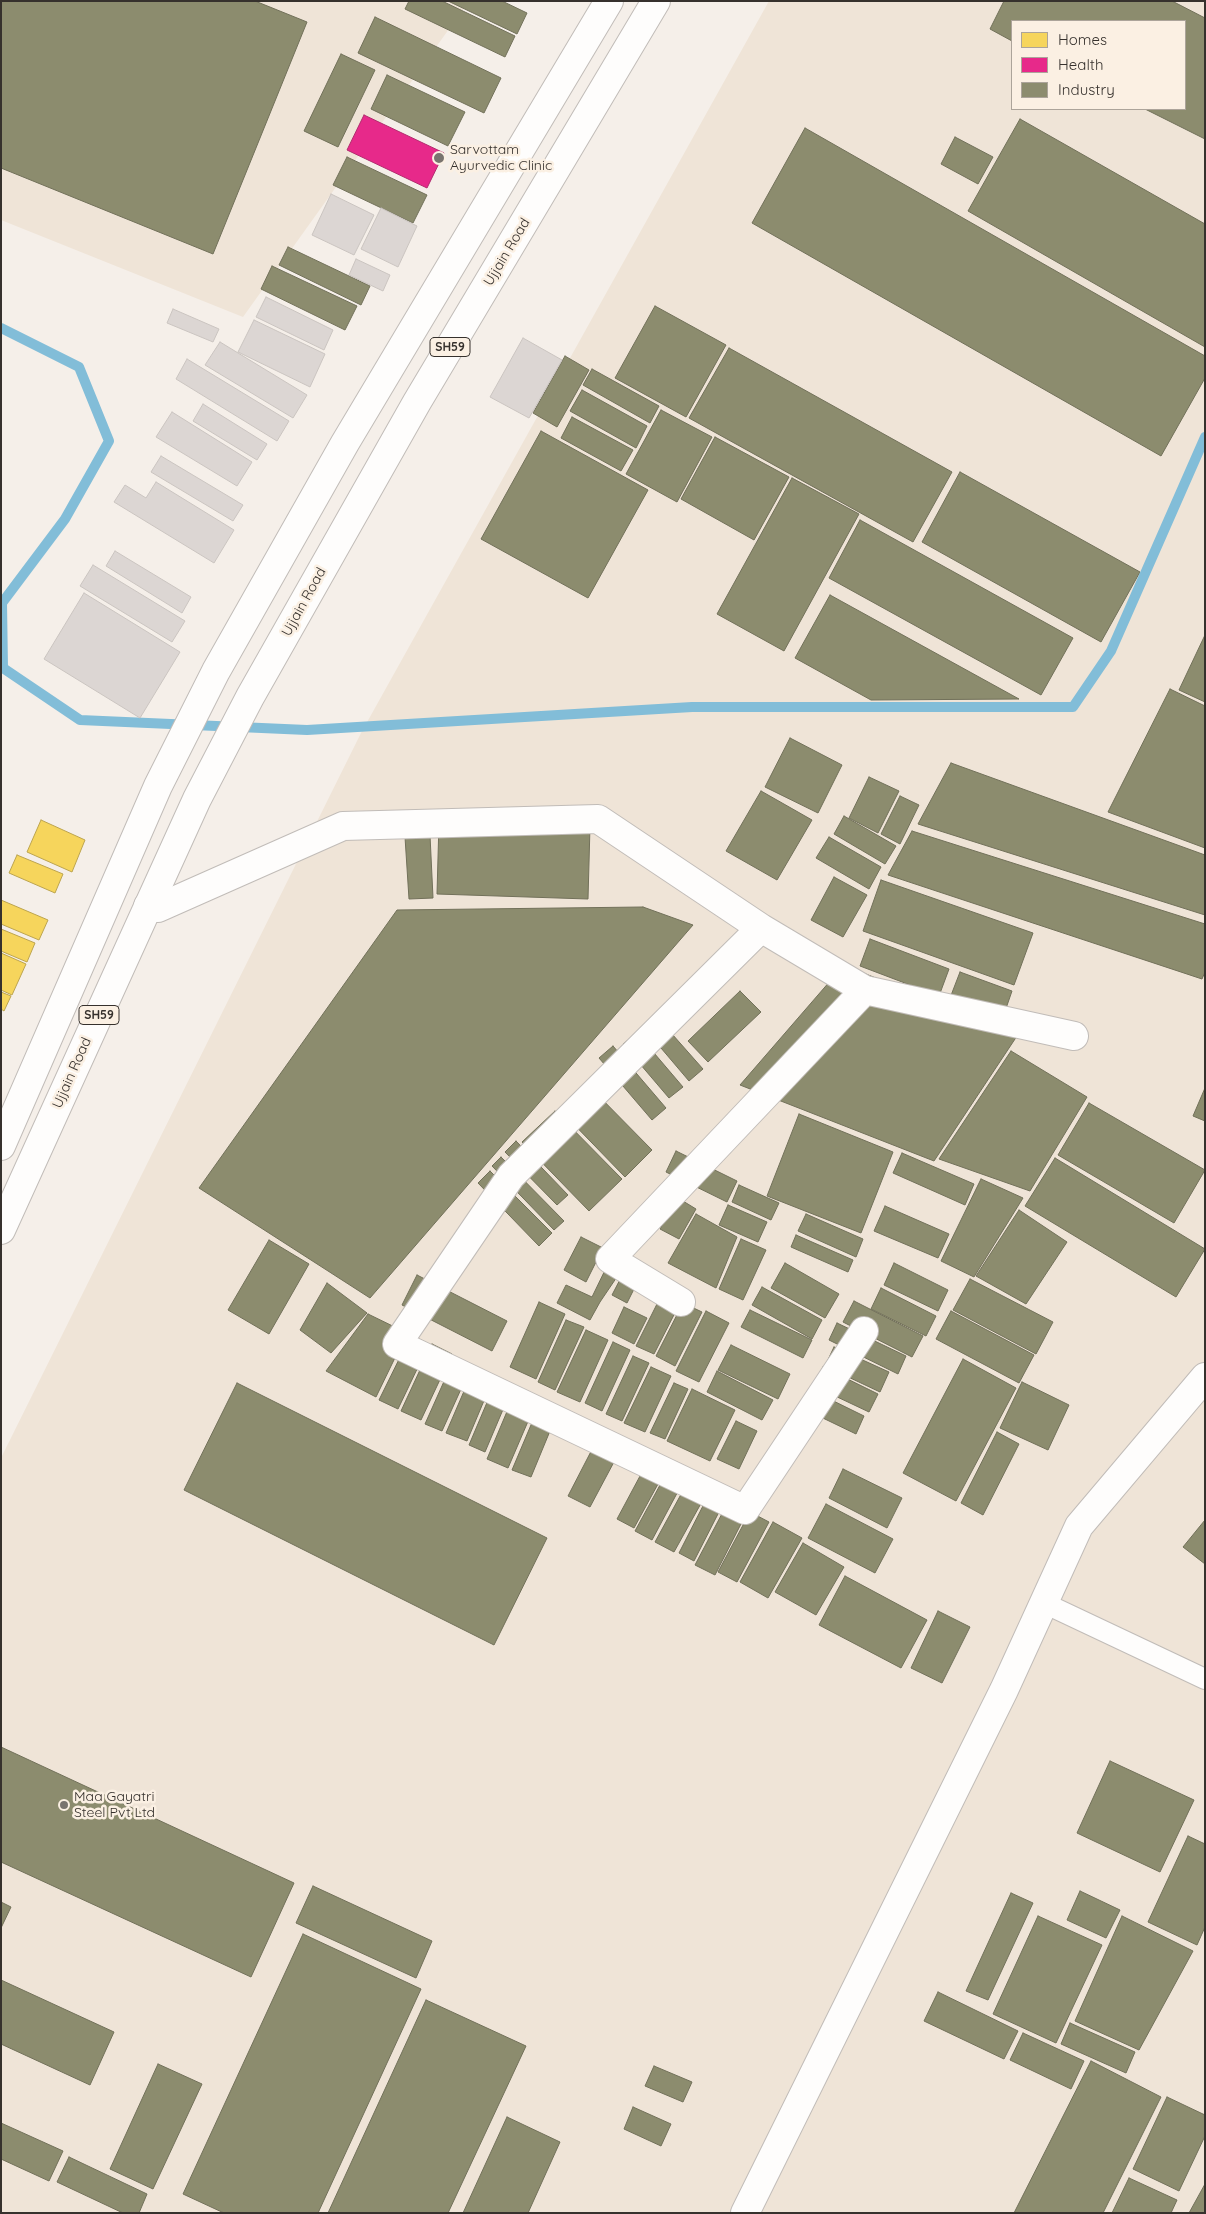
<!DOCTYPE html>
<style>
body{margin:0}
#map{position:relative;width:1206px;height:2214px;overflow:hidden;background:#f5efe9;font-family:Quicksand,sans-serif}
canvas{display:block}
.frame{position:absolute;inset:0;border:2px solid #36312d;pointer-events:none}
.legend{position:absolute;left:1011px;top:20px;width:175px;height:90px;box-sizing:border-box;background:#fbf0e3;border:1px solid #aca49a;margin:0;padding:6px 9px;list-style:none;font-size:15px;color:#36312d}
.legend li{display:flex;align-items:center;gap:10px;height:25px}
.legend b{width:25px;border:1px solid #aca49a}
</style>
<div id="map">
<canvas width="1206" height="2214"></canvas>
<div class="frame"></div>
<ul class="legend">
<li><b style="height:14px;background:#f6d55c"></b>Homes</li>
<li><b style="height:14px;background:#e7298a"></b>Health</li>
<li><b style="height:14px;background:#8c8c6e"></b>Industry</li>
</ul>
</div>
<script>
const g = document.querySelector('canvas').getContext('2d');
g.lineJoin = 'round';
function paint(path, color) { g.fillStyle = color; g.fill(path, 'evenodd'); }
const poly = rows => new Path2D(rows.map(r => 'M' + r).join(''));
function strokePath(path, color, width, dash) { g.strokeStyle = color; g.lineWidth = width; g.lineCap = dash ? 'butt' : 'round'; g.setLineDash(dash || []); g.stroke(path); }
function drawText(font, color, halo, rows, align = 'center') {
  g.font = font + ' Quicksand,sans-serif'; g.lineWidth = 5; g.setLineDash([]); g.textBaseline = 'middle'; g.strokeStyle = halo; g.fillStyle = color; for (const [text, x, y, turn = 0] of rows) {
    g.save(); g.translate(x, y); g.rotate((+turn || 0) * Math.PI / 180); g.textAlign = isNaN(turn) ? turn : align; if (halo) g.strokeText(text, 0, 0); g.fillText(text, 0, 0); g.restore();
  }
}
const built = poly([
 [1,1,469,1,243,317,1,220],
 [769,1,1205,1,1205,2213,1,2213,1,1458,361,733],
 [1012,21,1185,21,1185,109,1012,109]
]);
const homes = poly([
 [41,820,85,840,72,872,27,852,41,820],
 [17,855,63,874,55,893,9,873,17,855],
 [1,900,48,920,39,940,1,924,1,900],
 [1,929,35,943,27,962,1,951,1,929],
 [1,953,26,964,12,995,1,990,1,953],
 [1,992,11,996,4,1011,1,1009,1,992]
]);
const health = poly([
 [364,115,444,153,427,188,347,150,364,115]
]);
const industry = poly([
 [1,1,255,1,307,22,213,254,1,168,1,1],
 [409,1,442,1,515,36,505,57,405,9,409,1],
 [448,1,502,1,527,13,517,34,448,1],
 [1004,1,1172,1,1205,18,1205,139,1145,109,1185,109,1185,21,1012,21,1012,41,990,29,1004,1],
 [375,17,501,78,484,113,358,53,375,17],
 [341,54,375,70,338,147,304,131,341,54],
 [387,75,465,112,448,146,371,109,387,75],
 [1020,119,1205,224,1205,347,968,211,1020,119],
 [805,128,1205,356,1205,378,1161,456,752,223,805,128],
 [955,137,993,157,978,184,941,164,955,137],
 [347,157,427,195,413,223,333,185,347,157],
 [288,247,370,286,361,305,279,265,288,247],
 [272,266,357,306,345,330,261,289,272,266],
 [655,306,726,345,686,417,615,378,655,306],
 [729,348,952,472,913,542,689,418,729,348],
 [565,356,589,370,557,427,533,413,565,356],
 [592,369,659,406,650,423,583,385,592,369],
 [582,390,647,426,636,448,570,411,582,390],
 [661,410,712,437,677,502,626,474,661,410],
 [572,417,633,450,621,471,561,438,572,417],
 [541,431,648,490,588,598,481,539,541,431],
 [715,437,789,477,754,540,681,499,715,437],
 [960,472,1140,572,1101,642,922,542,960,472],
 [792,478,859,514,784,651,717,614,792,478],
 [860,520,1073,638,1041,695,829,578,860,520],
 [830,595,1019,699,871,700,795,658,830,595],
 [1205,635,1205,702,1179,690,1205,635],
 [1170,689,1205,706,1205,848,1108,812,1170,689],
 [790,738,842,765,818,813,765,787,790,738],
 [951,763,1205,855,1205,915,918,824,951,763],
 [869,777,899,791,878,833,849,818,869,777],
 [761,791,812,820,777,880,726,851,761,791],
 [900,796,919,805,900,844,881,834,900,796],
 [844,816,896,846,885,864,834,834,844,816],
 [439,822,590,826,588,899,437,894,439,822],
 [912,831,1205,924,1205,972,1202,979,888,875,912,831],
 [430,835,433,898,409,899,405,837,430,835],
 [829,837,881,867,869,889,816,858,829,837],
 [834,877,867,895,843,937,811,920,834,877],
 [881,880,1033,933,1014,985,863,931,881,880],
 [643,907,693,925,370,1298,199,1188,397,910,643,907],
 [870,939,949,969,939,996,860,966,870,939],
 [844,965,1017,1036,934,1161,740,1085,844,965],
 [960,972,1012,991,1003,1017,950,998,960,972],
 [740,991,761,1012,708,1062,688,1041,740,991],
 [657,1017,703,1069,689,1081,644,1028,657,1017],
 [637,1033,683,1087,669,1098,623,1044,637,1033],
 [613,1046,666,1108,652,1120,599,1058,613,1046],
 [1011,1051,1087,1097,1030,1191,939,1159,1011,1051],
 [586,1083,652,1150,625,1177,559,1109,586,1083],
 [1205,1088,1205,1121,1193,1116,1205,1088],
 [1089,1103,1205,1170,1174,1223,1058,1155,1089,1103],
 [555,1111,622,1179,589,1211,522,1142,555,1111],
 [799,1114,893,1152,861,1233,767,1196,799,1114],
 [516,1141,568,1195,557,1205,505,1152,516,1141],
 [676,1151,737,1181,727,1202,666,1172,676,1151],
 [902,1153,974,1184,965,1205,893,1173,902,1153],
 [501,1157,564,1221,554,1230,492,1166,501,1157],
 [1055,1158,1205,1249,1176,1297,1025,1206,1055,1158],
 [490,1171,552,1233,539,1246,478,1183,490,1171],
 [981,1179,1023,1198,974,1277,941,1261,981,1179],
 [739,1185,779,1203,771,1220,732,1202,739,1185],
 [678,1198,696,1209,679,1239,660,1229,678,1198],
 [728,1205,767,1222,758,1242,719,1225,728,1205],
 [885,1206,949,1234,938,1258,874,1231,885,1206],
 [1019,1210,1067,1242,1026,1304,976,1276,1019,1210],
 [696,1214,737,1237,716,1288,668,1263,696,1214],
 [806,1214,863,1239,856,1257,798,1231,806,1214],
 [796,1235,853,1260,848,1272,791,1247,796,1235],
 [581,1237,603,1248,586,1282,564,1270,581,1237],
 [741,1239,766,1250,743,1300,719,1289,741,1239],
 [269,1240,309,1264,269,1334,228,1310,269,1240],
 [610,1260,623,1268,600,1302,590,1320,557,1303,566,1285,592,1297,610,1260],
 [785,1263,839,1294,825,1318,771,1288,785,1263],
 [894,1263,948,1290,938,1311,884,1285,894,1263],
 [626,1268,641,1275,627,1303,612,1295,626,1268],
 [417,1275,507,1321,492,1351,402,1305,417,1275],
 [970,1279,1053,1322,1036,1354,953,1310,970,1279],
 [327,1283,367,1313,331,1353,300,1330,327,1283],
 [762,1287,822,1320,812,1339,752,1305,762,1287],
 [881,1288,936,1316,926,1336,871,1309,881,1288],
 [662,1294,680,1303,654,1354,636,1346,662,1294],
 [854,1301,923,1336,912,1357,843,1322,854,1301],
 [539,1302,565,1314,536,1379,510,1367,539,1302],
 [683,1303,702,1312,675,1366,656,1356,683,1303],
 [624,1307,647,1318,634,1344,612,1333,624,1307],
 [750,1310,812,1340,803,1358,741,1327,750,1310],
 [706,1311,729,1323,699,1382,676,1371,706,1311],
 [951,1311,1034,1355,1019,1383,936,1339,951,1311],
 [368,1314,407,1333,376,1397,326,1371,368,1314],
 [566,1320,584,1327,555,1390,538,1382,566,1320],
 [837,1323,906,1356,898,1374,829,1340,837,1323],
 [586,1330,608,1340,580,1402,557,1392,586,1330],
 [411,1335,429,1344,398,1409,379,1400,411,1335],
 [613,1342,630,1350,602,1411,585,1403,613,1342],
 [432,1344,452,1354,421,1420,401,1411,432,1344],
 [731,1345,790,1374,778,1399,718,1370,731,1345],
 [834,1347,889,1372,880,1392,825,1366,834,1347],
 [633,1356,649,1363,622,1421,606,1414,633,1356],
 [454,1359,471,1367,442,1431,425,1424,454,1359],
 [963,1359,1016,1388,956,1501,903,1473,963,1359],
 [651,1367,671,1376,645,1432,624,1423,651,1367],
 [823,1367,878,1394,869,1412,814,1386,823,1367],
 [717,1371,773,1400,762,1420,707,1392,717,1371],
 [471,1375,491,1384,467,1441,446,1433,471,1375],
 [1022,1382,1069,1405,1048,1450,1000,1428,1022,1382],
 [237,1383,547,1538,494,1645,184,1490,237,1383],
 [674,1383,688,1389,665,1439,650,1433,674,1383],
 [494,1386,510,1393,485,1452,469,1445,494,1386],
 [692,1389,735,1410,710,1461,667,1441,692,1389],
 [809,1389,864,1416,856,1434,800,1407,809,1389],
 [514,1395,535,1405,508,1468,487,1459,514,1395],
 [539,1406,557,1414,531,1477,512,1470,539,1406],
 [736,1421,757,1431,739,1469,717,1459,736,1421],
 [997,1432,1019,1444,983,1515,961,1503,997,1432],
 [599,1436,623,1445,590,1507,568,1496,599,1436],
 [647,1463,664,1473,634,1528,617,1519,647,1463],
 [843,1469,902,1498,887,1528,829,1498,843,1469],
 [666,1474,683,1482,652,1540,635,1531,666,1474],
 [685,1487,704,1498,674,1552,655,1542,685,1487],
 [707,1498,722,1506,694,1561,679,1553,707,1498],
 [826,1504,893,1539,875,1573,808,1538,826,1504],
 [725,1508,744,1518,715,1575,695,1565,725,1508],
 [750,1512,769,1522,737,1582,718,1572,750,1512],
 [1205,1520,1205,1564,1183,1547,1205,1520],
 [773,1522,802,1538,768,1598,740,1582,773,1522],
 [803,1543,844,1567,816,1615,775,1592,803,1543],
 [845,1576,927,1620,901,1668,819,1625,845,1576],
 [938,1611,970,1627,942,1683,911,1668,938,1611],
 [1,1747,294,1883,251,1977,1,1862,1,1747],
 [1110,1761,1194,1800,1160,1872,1077,1833,1110,1761],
 [1188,1836,1205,1844,1205,1927,1197,1945,1148,1922,1188,1836],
 [313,1886,432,1941,416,1978,296,1923,313,1886],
 [1080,1891,1120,1910,1106,1938,1067,1920,1080,1891],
 [1011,1893,1033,1903,988,2000,966,1991,1011,1893],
 [1,1902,11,1907,1,1928,1,1902],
 [1038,1916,1102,1945,1056,2043,993,2014,1038,1916],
 [1122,1916,1193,1951,1139,2050,1075,2021,1122,1916],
 [303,1934,421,1989,318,2213,224,2213,183,2194,303,1934],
 [1,1980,114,2032,90,2085,1,2044,1,1980],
 [938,1992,1018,2031,1004,2059,924,2021,938,1992],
 [426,2000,526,2046,448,2213,328,2213,426,2000],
 [1070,2023,1135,2052,1126,2073,1061,2044,1070,2023],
 [1023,2033,1084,2061,1071,2089,1010,2060,1023,2033],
 [1091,2061,1161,2097,1103,2213,1014,2213,1091,2061],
 [158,2064,202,2084,153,2189,110,2169,158,2064],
 [654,2066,692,2082,683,2102,645,2086,654,2066],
 [1167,2097,1205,2115,1205,2136,1179,2191,1133,2169,1167,2097],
 [633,2107,671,2124,661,2146,624,2129,633,2107],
 [507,2117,560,2142,528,2213,463,2213,507,2117],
 [1,2123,63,2151,49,2181,1,2159,1,2123],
 [69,2157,147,2194,139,2213,123,2213,57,2182,69,2157],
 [1129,2178,1177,2200,1171,2213,1112,2213,1129,2178],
 [1205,2184,1205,2213,1189,2213,1205,2184]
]);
const stream = poly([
 [1,328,79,367,109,441,65,519,2,603,3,668,80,720,307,730,692,707,1073,707,1111,651,1205,437]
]);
const building = poly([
 [331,194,374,215,354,255,312,235,331,194],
 [381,208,417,226,398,267,361,249,381,208],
 [356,259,390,275,383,291,349,275,356,259],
 [266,297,333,330,324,350,256,317,266,297],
 [173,309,219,329,213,342,167,323,173,309],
 [254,320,325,354,310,387,238,352,254,320],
 [523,338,562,360,529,418,490,397,523,338],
 [220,342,307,395,293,418,205,365,220,342],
 [187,359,289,421,277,441,176,379,187,359],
 [203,404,267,444,257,460,193,421,203,404],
 [172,412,252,462,237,486,156,437,172,412],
 [161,456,243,505,233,521,151,472,161,456],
 [156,482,234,530,214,563,114,502,125,485,146,498,156,482],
 [115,551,191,597,182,613,106,566,115,551],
 [93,565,185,621,172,642,80,586,93,565],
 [84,593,180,652,140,718,44,659,84,593]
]);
const service = poly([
 [1044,1603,1205,1679]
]);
const minor = poly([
 [148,906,158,908,343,826,598,819,761,928,511,1176,397,1344,745,1510,864,1331],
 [761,928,865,990,1074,1036],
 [681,1302,610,1259,865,990],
 [745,2213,1004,1690,1079,1526,1205,1377]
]);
const primary = poly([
 [1,1146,158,786,216,671,345,443,609,1],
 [1,1230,197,799,250,697,417,402,656,1]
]);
const markers = [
 [439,158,6,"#79746f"],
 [64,1805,5,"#79746f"]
];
const shields = [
 [450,347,40],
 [99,1015,40]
];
const shieldNames = [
 ["SH59",450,347],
 ["SH59",99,1015]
];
const poiNames = [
 ["Sarvottam",450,150],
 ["Ayurvedic Clinic",450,166],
 ["Maa Gayatri",74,1797],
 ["Steel Pvt Ltd",74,1813]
];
const streetNames = [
 ["Ujjain Road",507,252,-59],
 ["Ujjain Road",304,602,-61],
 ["Ujjain Road",72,1073,-66]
];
paint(built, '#efe4d7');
paint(homes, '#f6d55c');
strokePath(homes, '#bca44e', 1);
paint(health, '#e7298a');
strokePath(health, '#b22b6e', 1);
paint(industry, '#8c8c6e');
strokePath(industry, '#72715a', 1);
strokePath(stream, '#82bdd8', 10);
paint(building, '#dcd6d3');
strokePath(building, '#cac4c0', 1);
strokePath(service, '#c1bcb8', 22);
strokePath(minor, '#c1bcb8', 30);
strokePath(primary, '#c1bcb8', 30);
strokePath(service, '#fefdfc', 20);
strokePath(minor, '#fefdfc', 28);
strokePath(primary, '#fefdfc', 28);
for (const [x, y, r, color] of markers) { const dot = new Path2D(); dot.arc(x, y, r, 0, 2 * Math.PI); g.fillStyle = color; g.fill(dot); strokePath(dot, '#fbf0e3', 2); }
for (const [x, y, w] of shields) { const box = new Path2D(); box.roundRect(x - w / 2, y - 9.5, w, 19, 4); g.fillStyle = '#fbf0e3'; g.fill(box); strokePath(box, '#36312d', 1); }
drawText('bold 12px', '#36312d', null, shieldNames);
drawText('14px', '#36312d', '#fbf0e3', poiNames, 'left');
drawText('14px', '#36312d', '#fbf0e3', streetNames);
</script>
